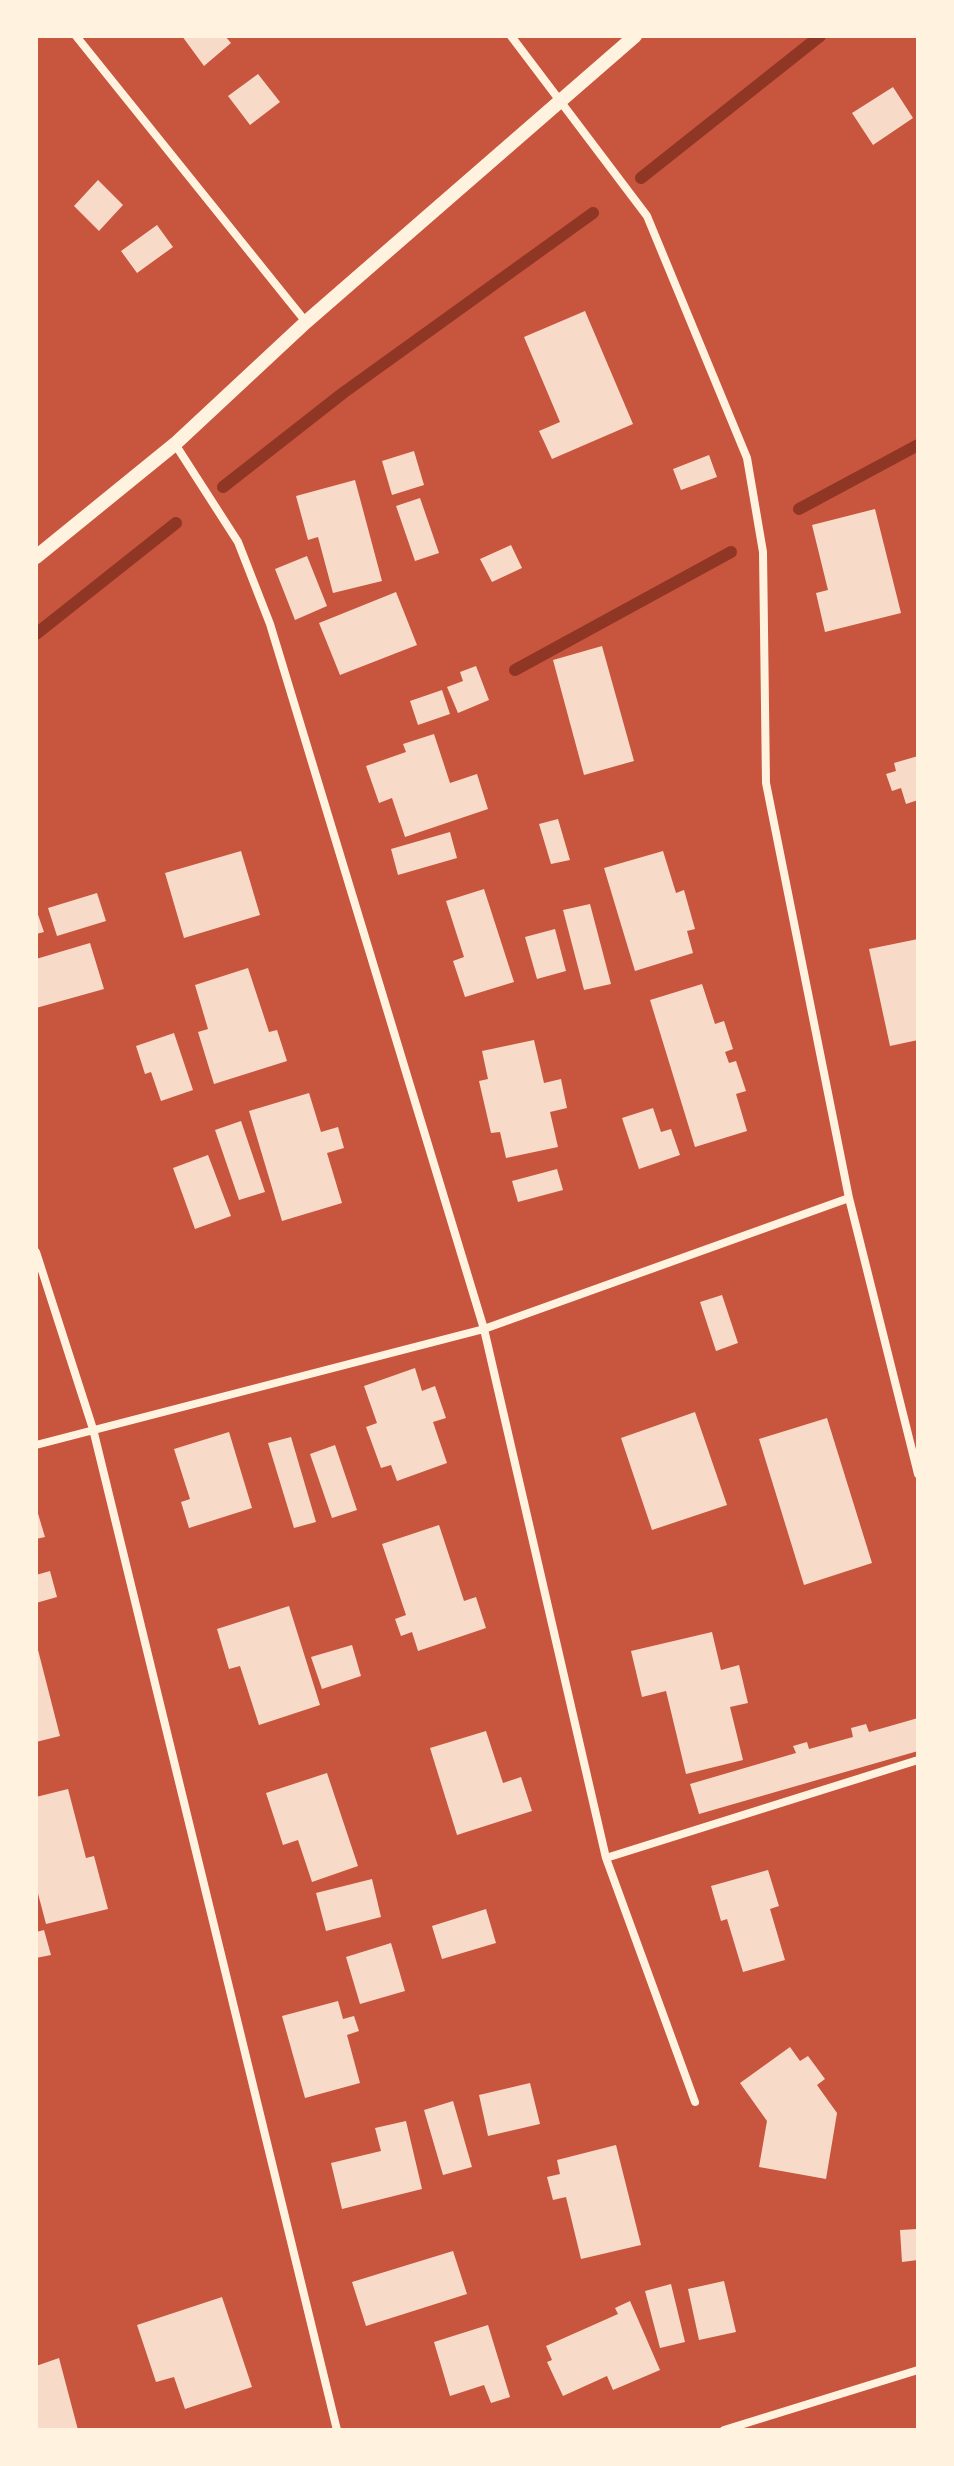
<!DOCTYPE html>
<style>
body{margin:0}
#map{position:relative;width:954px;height:2466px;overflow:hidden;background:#c8553d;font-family:"Golos Text",sans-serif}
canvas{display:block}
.frame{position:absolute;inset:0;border:38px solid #fff3e0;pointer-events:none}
</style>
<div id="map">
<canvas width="954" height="2466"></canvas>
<div class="frame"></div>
</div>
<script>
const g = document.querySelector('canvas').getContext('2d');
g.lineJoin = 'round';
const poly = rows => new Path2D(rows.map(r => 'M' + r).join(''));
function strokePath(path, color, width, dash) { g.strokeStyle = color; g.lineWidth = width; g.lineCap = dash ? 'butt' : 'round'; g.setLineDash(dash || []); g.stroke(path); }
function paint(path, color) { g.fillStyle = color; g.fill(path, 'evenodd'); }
const stream = poly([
 [641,178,820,36],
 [223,487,343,393,593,213],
 [799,509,918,445],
 [36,634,176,523],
 [515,670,731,552]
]);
const building = poly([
 [182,36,225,36,231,43,204,66],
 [258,74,280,102,250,125,228,96],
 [893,87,913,118,873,145,852,113],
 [98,180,123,205,99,231,74,206],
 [157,225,173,247,137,273,121,251],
 [585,311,633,424,552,459,539,431,560,422,524,337],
 [414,451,424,485,392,495,382,461],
 [709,455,717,477,681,490,673,469],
 [355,480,382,581,333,593,318,537,308,540,296,496],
 [420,498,439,553,415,561,396,506],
 [875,509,901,613,825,632,816,593,828,590,812,525],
 [511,545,522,568,492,582,480,559],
 [307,556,327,606,295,620,275,569],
 [396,592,417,645,340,675,319,623],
 [602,646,634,761,584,775,553,660],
 [476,666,489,700,458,713,447,687,463,681,460,672],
 [442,690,450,714,418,725,410,701],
 [434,734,450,783,477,774,488,809,405,837,392,798,379,803,366,766,406,752,403,744],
 [918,756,918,800,906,804,901,788,892,791,886,774,896,771,894,763],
 [558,819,570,860,551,864,539,824],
 [450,832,457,858,398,875,391,849],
 [241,851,260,915,184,938,165,873],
 [663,851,676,893,684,890,695,929,687,931,693,953,635,971,604,868],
 [484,889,514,982,465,997,453,961,464,957,446,901],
 [97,893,106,921,57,936,48,908],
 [590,904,611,984,584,990,563,910],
 [36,909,44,932,36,934],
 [555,929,566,971,537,979,525,937],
 [918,939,918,1040,890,1046,869,949],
 [90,943,104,989,36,1008,36,959],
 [248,968,269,1032,277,1030,287,1061,214,1084,198,1032,208,1029,195,985],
 [702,984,715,1024,724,1021,733,1049,725,1052,729,1063,736,1061,746,1091,736,1094,747,1131,695,1147,650,1000],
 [174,1033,193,1090,161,1101,151,1072,145,1074,136,1046],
 [534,1040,544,1083,561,1079,567,1108,550,1112,558,1147,506,1158,500,1132,491,1133,479,1081,488,1079,482,1051],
 [309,1093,321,1132,338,1127,344,1148,327,1153,342,1203,282,1221,249,1111],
 [653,1108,661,1132,671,1129,680,1155,639,1169,622,1118],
 [241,1121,265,1192,239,1200,215,1130],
 [208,1155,231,1216,195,1229,173,1168],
 [557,1169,563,1190,518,1202,512,1181],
 [722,1295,738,1343,716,1351,700,1302],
 [415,1368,422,1391,435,1386,446,1418,433,1422,447,1463,397,1481,391,1465,381,1468,366,1427,377,1423,364,1386],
 [695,1412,727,1505,652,1530,621,1438],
 [827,1418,872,1563,804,1585,759,1439],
 [229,1432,252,1508,189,1528,181,1502,190,1499,174,1449],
 [291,1437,316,1522,294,1528,268,1443],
 [335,1445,357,1510,332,1518,310,1454],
 [36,1507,45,1537,36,1539],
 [439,1525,464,1601,476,1597,486,1628,418,1651,412,1632,401,1636,395,1619,406,1615,382,1544],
 [50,1571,57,1597,36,1603,36,1575],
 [289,1606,320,1705,259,1725,240,1666,229,1669,217,1629],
 [712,1632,721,1670,739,1665,748,1703,730,1707,743,1760,686,1774,666,1691,642,1697,631,1651],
 [352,1645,361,1676,322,1689,311,1657],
 [37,1646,60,1736,36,1742,36,1647],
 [918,1718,918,1751,699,1814,690,1784,796,1753,793,1746,807,1742,809,1749,853,1737,851,1728,866,1724,869,1732],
 [486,1731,503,1783,521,1777,532,1811,457,1835,430,1748],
 [327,1773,358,1866,312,1882,298,1840,283,1845,266,1793],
 [68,1789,86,1858,94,1856,108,1909,46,1924,36,1886,36,1797],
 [768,1870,779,1906,770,1909,785,1960,743,1972,727,1919,721,1921,711,1886],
 [372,1879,381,1917,326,1931,316,1893],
 [486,1909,496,1943,442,1959,432,1926],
 [44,1930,51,1955,36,1958,36,1932],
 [391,1943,405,1991,360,2004,346,1957],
 [338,2001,343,2019,354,2016,359,2031,347,2035,360,2083,305,2098,282,2016],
 [790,2047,800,2061,808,2056,825,2079,817,2085,837,2113,826,2179,759,2167,767,2121,740,2083],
 [530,2083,540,2124,488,2136,479,2095],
 [453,2101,472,2167,443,2175,424,2110],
 [406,2121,422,2189,342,2209,331,2163,381,2151,375,2128],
 [616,2145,641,2245,581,2259,566,2197,553,2200,547,2177,560,2174,557,2160],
 [918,2229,918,2260,902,2262,900,2230],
 [453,2251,467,2294,366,2326,352,2282],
 [724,2281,736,2332,699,2340,688,2289],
 [671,2284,685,2342,660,2348,645,2291],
 [222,2297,252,2387,185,2409,174,2377,156,2382,137,2325],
 [630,2301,660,2370,613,2390,607,2376,563,2396,547,2362,552,2360,546,2346,618,2314,615,2308],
 [488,2325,510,2397,491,2403,484,2385,450,2396,434,2342],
 [59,2358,78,2430,36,2430,36,2366]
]);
const minor = poly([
 [76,36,306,322],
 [175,444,238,542,270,624,484,1329,606,1858,695,2102],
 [849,1198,918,1474],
 [36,1252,93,1429,337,2430],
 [36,1445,484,1329,849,1198,766,783,763,552,747,458,647,216,511,36],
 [606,1858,918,1760],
 [724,2430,918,2370]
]);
const tertiary = poly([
 [36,557,175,444,306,322,635,36]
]);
strokePath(stream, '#8f3625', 12);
paint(building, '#f7dbc8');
strokePath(minor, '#fff3e0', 8);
strokePath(tertiary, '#fff3e0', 14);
</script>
